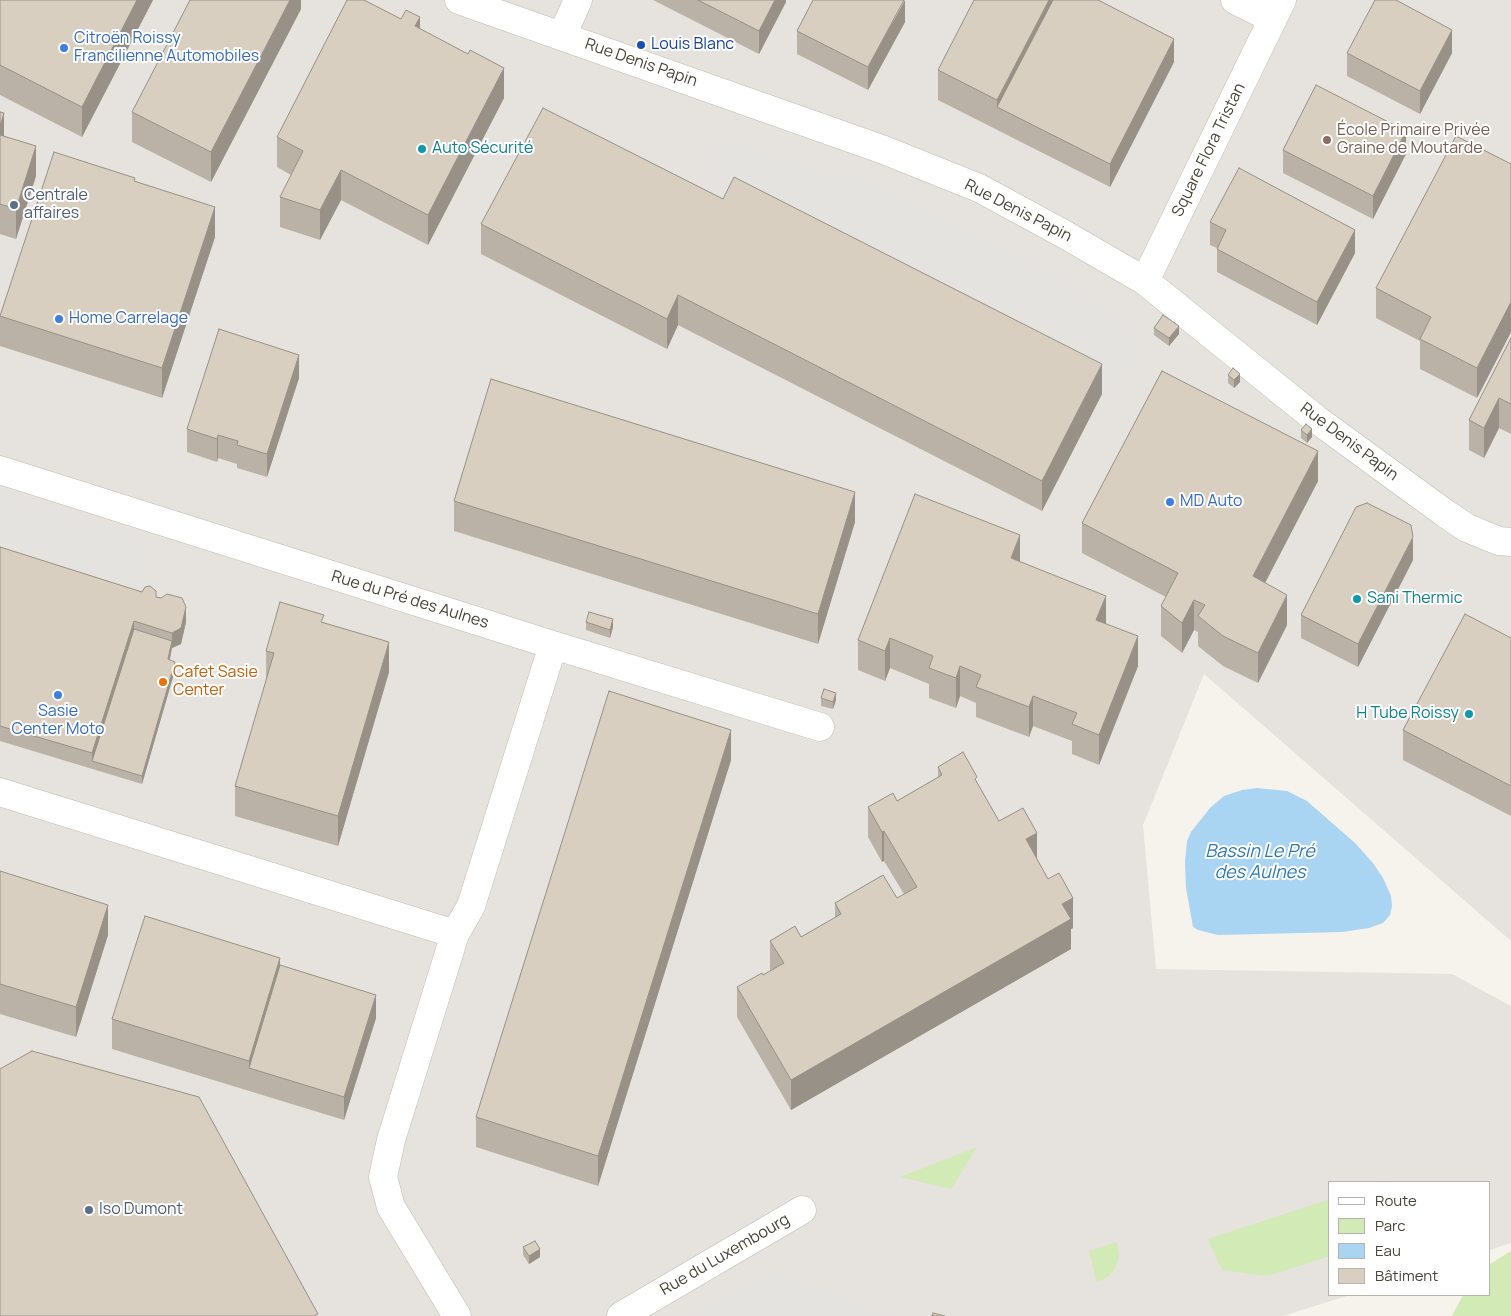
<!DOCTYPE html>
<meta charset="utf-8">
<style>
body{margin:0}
#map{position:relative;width:1511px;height:1316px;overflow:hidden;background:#f6f3ec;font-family:Manrope,sans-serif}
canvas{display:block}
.legend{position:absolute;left:1328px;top:1181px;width:162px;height:115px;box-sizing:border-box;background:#fff;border:1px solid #b7b4b0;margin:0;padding:6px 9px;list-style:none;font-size:15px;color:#4b4439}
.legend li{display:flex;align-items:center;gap:10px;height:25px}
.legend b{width:25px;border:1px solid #b7b4b0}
</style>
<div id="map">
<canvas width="1511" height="1316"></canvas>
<ul class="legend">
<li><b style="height:6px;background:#fff"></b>Route</li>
<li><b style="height:14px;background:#d2eab5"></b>Parc</li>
<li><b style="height:14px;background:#a9d4f2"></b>Eau</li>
<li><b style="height:14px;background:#d8cfc1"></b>Bâtiment</li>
</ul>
</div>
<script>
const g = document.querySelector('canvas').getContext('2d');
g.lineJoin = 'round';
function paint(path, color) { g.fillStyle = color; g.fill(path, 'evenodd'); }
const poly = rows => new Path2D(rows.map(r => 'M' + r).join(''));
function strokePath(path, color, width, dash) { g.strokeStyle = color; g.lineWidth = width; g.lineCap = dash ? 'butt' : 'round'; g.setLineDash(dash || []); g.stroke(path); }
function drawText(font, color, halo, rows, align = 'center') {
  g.font = font + ' Manrope,sans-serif'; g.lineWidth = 4; g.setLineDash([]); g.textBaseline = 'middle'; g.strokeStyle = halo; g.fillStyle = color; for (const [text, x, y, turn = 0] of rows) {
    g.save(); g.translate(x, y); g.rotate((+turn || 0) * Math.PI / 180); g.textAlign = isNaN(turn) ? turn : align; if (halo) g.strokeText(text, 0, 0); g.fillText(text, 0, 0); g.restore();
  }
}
const industrial = poly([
 [0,0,1511,0,1511,941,1204,674,1143,825,1156,969,1452,974,1511,1006,1511,1243,1490,1250,1490,1182,1330,1182,1330,1295,1350,1295,1283,1316,0,1316]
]);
const green = poly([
 [977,1147,951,1189,900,1177],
 [1330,1199,1330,1256,1268,1276,1222,1270,1208,1239],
 [1117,1242,1119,1255,1116,1267,1109,1276,1097,1283,1089,1251],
 [1511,1251,1511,1316,1452,1316,1463,1295,1490,1295,1490,1264]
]);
const parking = poly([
 [721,138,846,179,852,174,1011,254,1023,256,1029,255,1147,337,1117,398,1102,394,734,207,696,185],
 [0,492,149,538,146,554,154,577,142,606,0,562],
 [770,1272,898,1316,688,1316]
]);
const water = poly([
 [1257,788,1287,791,1307,801,1355,843,1373,863,1383,878,1391,896,1392,906,1390,915,1383,923,1369,928,1342,932,1218,935,1198,930,1193,927,1186,888,1185,862,1187,841,1191,832,1210,808,1224,796,1242,790]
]);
const minor = poly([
 [459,0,884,150,979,188,1062,233,1145,281,1316,419,1446,514,1467,528,1499,541,1511,542],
 [1235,0,1273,19],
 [562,36,578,0],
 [1145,281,1282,0],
 [0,470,553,645,820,727],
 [0,792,455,934],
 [457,1316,391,1207,383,1177,391,1140,455,934,471,906,553,645],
 [621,1316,802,1210]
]);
const wall = poly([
 [0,0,153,0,82,137,0,95],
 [301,0,301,9,211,182,132,142,132,112],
 [653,0,786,0,786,2,759,54],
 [905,22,868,90,797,54,797,31],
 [420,29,504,98,428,245,341,200,320,240,280,227,280,197,291,175,277,167,277,137],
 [1347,53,1452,53,1420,114,1347,76],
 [1174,62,1110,187,938,100,938,70],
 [0,112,4,136,36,176,16,239,0,234],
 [1283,150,1406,154,1373,219,1283,173],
 [1511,164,1511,332,1477,398,1420,369,1420,341,1376,318,1376,288],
 [135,181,215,237,162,398,0,346,0,316],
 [723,199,1102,394,1042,511,678,325,667,349,481,254,481,224],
 [1210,222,1355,253,1317,325,1217,272,1217,248,1210,245],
 [1154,328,1179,334,1169,346,1154,335],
 [1511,338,1511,434,1499,428,1484,458,1469,450,1469,420],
 [1228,375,1240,382,1234,388,1228,383],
 [299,378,267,477,237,468,237,464,218,458,217,462,187,452,187,429],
 [1301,430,1312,437,1307,443,1301,438],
 [1318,481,1265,583,1287,625,1258,683,1223,666,1198,646,1198,632,1194,630,1182,653,1161,636,1161,606,1166,597,1082,553,1082,523],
 [454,501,855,522,818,644,454,531],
 [0,547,156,597,186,622,181,644,172,648,170,659,175,670,142,784,0,741],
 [1413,560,1358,667,1301,638,1301,615],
 [1020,562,1106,624,1138,666,1099,765,1072,754,1072,741,1033,726,1029,737,976,717,976,703,960,696,956,708,929,698,929,684,890,668,885,681,858,670,858,640],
 [324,622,389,672,338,846,235,816,235,786,266,681,266,651],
 [586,622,613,627,610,638,586,630],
 [1511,638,1511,816,1403,760,1403,730],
 [821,698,836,700,833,709,821,706],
 [731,760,598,1186,476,1147,476,1117],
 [938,767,977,783,999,821,1037,859,1073,928,1071,929,1071,949,791,1110,737,1017,737,987,770,971,770,941,801,937,835,918,835,903,897,898,904,894,884,861,882,862,868,837,868,807,897,801,938,777],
 [0,871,108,935,76,1037,0,1014],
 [280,965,376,1018,344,1120,112,1049,112,1019],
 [523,1247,540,1257,529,1264,523,1255]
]);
const shadedWall = poly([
 [137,0,153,0,82,137,82,107],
 [290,0,301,0,301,9,211,182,211,152],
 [775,0,786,0,786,2,759,54,759,31],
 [905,0,905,22,868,90,868,67],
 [1049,0,1064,0,997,107,997,100],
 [420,17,420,47,415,26],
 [1452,30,1452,53,1420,114,1420,91],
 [1174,39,1174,62,1110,187,1110,164],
 [504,68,504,98,428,245,428,215],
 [4,113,4,143,0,156,0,126],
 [1406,131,1406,154,1373,219,1373,196],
 [36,146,36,176,16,239,16,209],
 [341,170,341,200,320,240,320,210],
 [215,207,215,237,162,398,162,368],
 [1355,230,1355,253,1317,325,1317,302],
 [678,295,678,325,667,349,667,319],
 [1511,302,1511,332,1477,398,1477,368],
 [1179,326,1179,334,1169,346,1169,338],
 [299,355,299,378,267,477,267,454],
 [1102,364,1102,394,1042,511,1042,481],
 [1240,374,1240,382,1234,388,1234,380],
 [1499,398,1499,428,1484,458,1484,428],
 [1312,429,1312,437,1307,443,1307,435],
 [218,435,218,458,217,462,217,439],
 [1318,451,1318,481,1253,606,1253,576],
 [855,492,855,522,818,644,818,614],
 [1020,535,1020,565,1011,558],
 [1413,537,1413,560,1358,667,1358,644],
 [1287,595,1287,625,1258,683,1258,653],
 [1106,596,1106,626,1096,620],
 [1194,600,1194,630,1182,653,1182,623],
 [186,607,186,622,181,644,172,648,168,666,168,659,172,641,172,633],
 [613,619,613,627,610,638,610,630],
 [134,621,134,637,92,761,92,753],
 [1138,636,1138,666,1099,765,1099,735],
 [890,638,890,668,885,681,885,651],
 [389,642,389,672,338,846,338,816],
 [175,662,175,670,142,784,142,776],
 [960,666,960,696,956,708,956,678],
 [836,693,836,700,833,709,833,702],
 [1033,696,1033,726,1029,737,1029,707],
 [731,730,731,760,598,1186,598,1156],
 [884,831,884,861,882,862,882,832],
 [1037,833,1037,863,1026,839],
 [1073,898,1073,928,1071,929,1071,949,791,1110,791,1080,1062,904],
 [108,905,108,935,76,1037,76,1007],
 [280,958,280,988,249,1068,249,1061],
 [376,995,376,1018,344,1120,344,1097],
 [540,1249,540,1257,529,1264,529,1256]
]);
const building = poly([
 [0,0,137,0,82,107,0,65,0,0],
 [190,0,290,0,211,152,132,112,190,0],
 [347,0,364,0,401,19,406,10,420,17,415,26,468,54,470,50,504,68,428,215,341,170,320,210,280,197,303,151,277,137,347,0],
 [698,0,775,0,759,31,698,0],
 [813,0,904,0,868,67,797,31,813,0],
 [974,0,1049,0,997,100,938,70,974,0],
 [1053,0,1098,0,1174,39,1110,164,997,107,1053,0],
 [1375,0,1396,0,1452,30,1420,91,1347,53,1375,0],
 [1316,85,1406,131,1373,196,1283,150,1316,85],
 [543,108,723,199,734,177,1102,364,1042,481,678,295,667,319,481,224,543,108],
 [0,112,4,113,0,126,0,112],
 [0,135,36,146,16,209,0,204,0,135],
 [1456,136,1511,164,1511,302,1477,368,1420,339,1431,317,1376,288,1456,136],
 [54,152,135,178,134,181,215,207,162,368,0,316,54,152],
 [1239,168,1355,230,1317,302,1217,249,1226,230,1210,222,1239,168],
 [1163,315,1179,326,1169,338,1154,328,1163,315],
 [219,329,299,355,267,454,237,445,238,441,218,435,217,439,187,429,219,329],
 [1511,338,1511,404,1499,398,1484,428,1469,420,1511,338],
 [1233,368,1240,374,1234,380,1228,375,1233,368],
 [1162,371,1318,451,1253,576,1287,595,1258,653,1223,636,1198,616,1205,605,1194,600,1182,623,1161,606,1178,573,1082,523,1162,371],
 [491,379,855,492,818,614,454,501,491,379],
 [1306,424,1312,429,1307,435,1301,430,1306,424],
 [915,494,1020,535,1011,558,1106,596,1096,620,1138,636,1099,735,1072,724,1077,713,1033,696,1029,707,976,687,981,675,960,666,956,678,929,668,933,656,890,638,885,651,858,640,915,494],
 [1367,503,1411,525,1413,537,1358,644,1301,615,1356,507,1367,503],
 [0,547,142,592,145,587,150,586,156,591,156,597,161,598,167,594,182,598,186,607,181,628,172,633,134,621,92,753,0,726,0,547],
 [280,602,324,615,321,622,389,642,338,816,235,786,274,653,266,651,280,602],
 [589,612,613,619,610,630,586,622,589,612],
 [1465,614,1511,638,1511,786,1403,730,1465,614],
 [134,629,172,641,168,659,175,662,142,776,92,761,134,629],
 [824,689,836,693,833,702,821,698,824,689],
 [609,691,731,730,598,1156,476,1117,609,691],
 [963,752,977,777,975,779,999,821,1023,808,1037,833,1026,839,1048,879,1059,873,1073,898,1062,904,1071,919,791,1080,737,987,762,973,763,975,784,963,770,941,795,926,801,937,841,914,835,903,883,875,897,898,917,887,884,831,882,832,868,807,893,793,897,801,942,775,938,767,963,752],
 [0,871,108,905,76,1007,0,984,0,871],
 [145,916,280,958,249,1061,112,1019,145,916],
 [280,965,376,995,344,1097,249,1068,280,965],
 [32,1051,199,1097,318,1314,314,1316,0,1316,0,1069,32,1051],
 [535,1241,540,1249,529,1256,523,1247,535,1241],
 [933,1313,945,1316,932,1316,933,1313]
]);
const markers = [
 [641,45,5,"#1a4fb4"],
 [64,48,5,"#3f7fe0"],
 [1327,140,5,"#8d6e63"],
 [422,149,5,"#0f9aa8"],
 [14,205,5,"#5c6f8a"],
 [59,319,5,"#3f7fe0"],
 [1170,502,5,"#3f7fe0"],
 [1357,599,5,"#0f9aa8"],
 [163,682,5,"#e8710a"],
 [58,695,5,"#3f7fe0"],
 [1469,714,5,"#0f9aa8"],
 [89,1210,5,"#5c6f8a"]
];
const shopNames = [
 ["Citroën Roissy",74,39],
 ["Francilienne Automobiles",74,57],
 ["Home Carrelage",69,319],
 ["MD Auto",1180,502],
 ["Sasie",58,712,"center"],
 ["Center Moto",58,730,"center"]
];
const transitNames = [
 ["Louis Blanc",651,45]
];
const streetNames = [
 ["Rue Denis Papin",641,63,19],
 ["Square Flora Tristan",1209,150,-64],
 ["Rue Denis Papin",1018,211,27],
 ["Rue Denis Papin",1349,442,37],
 ["Rue du Pré des Aulnes",410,600,17],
 ["Rue du Luxembourg",725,1255,-30]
];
const educationNames = [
 ["École Primaire Privée",1337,131],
 ["Graine de Moutarde",1337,149]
];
const cultureNames = [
 ["Auto Sécurité",432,149],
 ["Sani Thermic",1367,599],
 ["H Tube Roissy",1459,714,"right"]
];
const serviceNames = [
 ["Centrale",24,196],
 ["affaires",24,214],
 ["Iso Dumont",99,1210]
];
const foodNames = [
 ["Cafet Sasie",173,673],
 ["Center",173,691]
];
const waterNames = [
 ["Bassin Le Pré",1260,852],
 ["des Aulnes",1260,873]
];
paint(industrial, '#e6e2dd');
paint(green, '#d2eab5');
paint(parking, '#e5e3e0');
paint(water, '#a9d4f2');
strokePath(minor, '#c2bbae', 29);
strokePath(minor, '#fff', 28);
paint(wall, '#bab2a6');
paint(shadedWall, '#979187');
paint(building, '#d8cfc1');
strokePath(building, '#979187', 1);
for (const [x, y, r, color] of markers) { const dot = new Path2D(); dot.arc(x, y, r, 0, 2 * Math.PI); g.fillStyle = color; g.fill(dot); strokePath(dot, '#fff', 2); }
drawText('16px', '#366cbe', '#fff', shopNames, 'left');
drawText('16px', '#164399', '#fff', transitNames, 'left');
drawText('16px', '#4b4439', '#fff', streetNames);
drawText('16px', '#785e54', '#fff', educationNames, 'left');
drawText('16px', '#0d838f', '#fff', cultureNames, 'left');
drawText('16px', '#4e5e75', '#fff', serviceNames, 'left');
drawText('16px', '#c56008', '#fff', foodNames, 'left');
drawText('italic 18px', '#2e7ab2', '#fff', waterNames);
</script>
